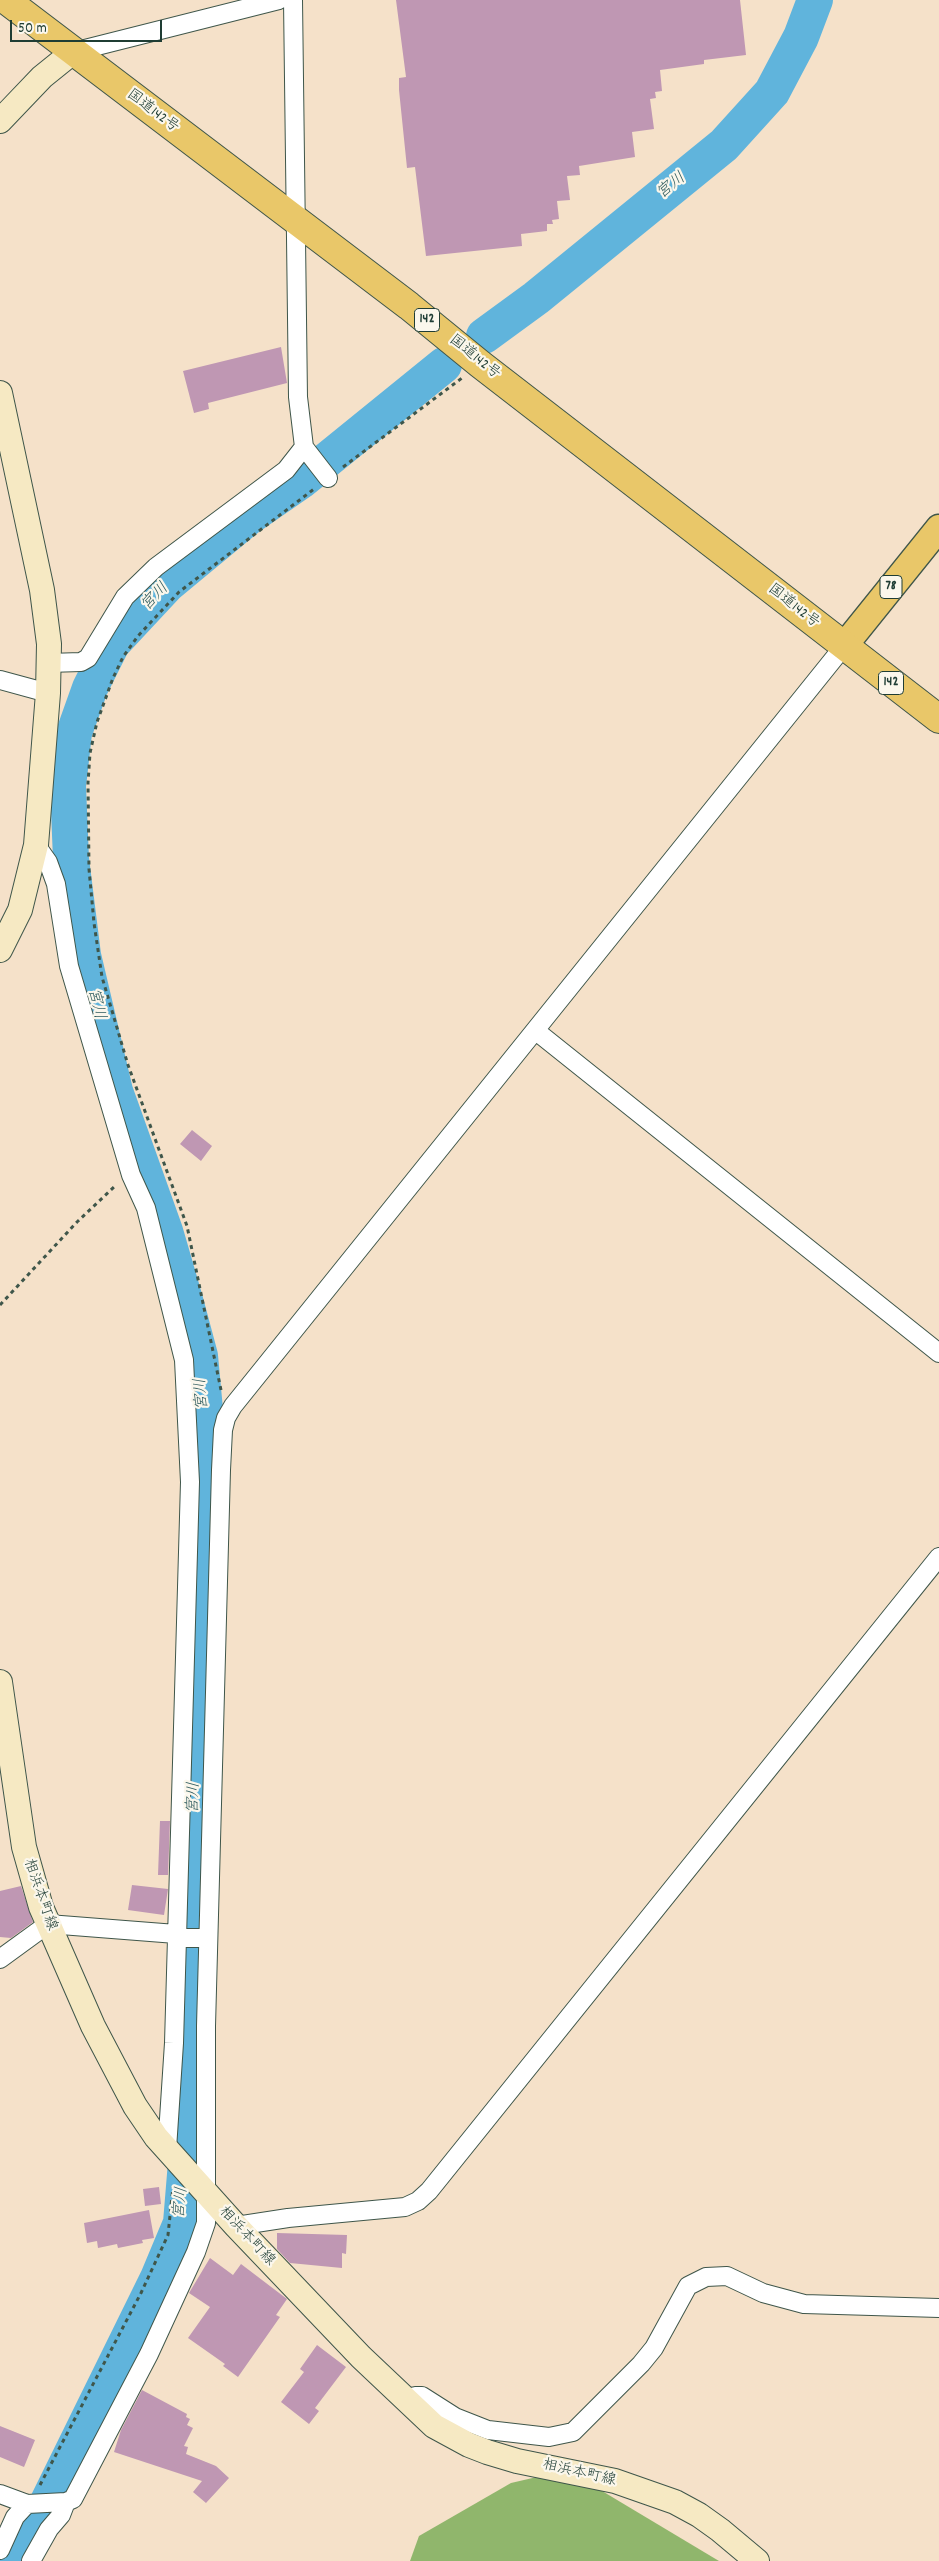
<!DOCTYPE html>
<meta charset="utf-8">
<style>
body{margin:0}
#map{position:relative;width:939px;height:2561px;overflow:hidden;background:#f5e1c9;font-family:Dekko,sans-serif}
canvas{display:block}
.scale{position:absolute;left:10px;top:20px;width:152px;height:22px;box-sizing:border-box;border:2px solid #1f3d34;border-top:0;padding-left:6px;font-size:15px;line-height:18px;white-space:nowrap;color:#1f3d34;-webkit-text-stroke:4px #fbf7ec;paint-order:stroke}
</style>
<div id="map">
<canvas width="939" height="2561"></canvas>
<div class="scale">50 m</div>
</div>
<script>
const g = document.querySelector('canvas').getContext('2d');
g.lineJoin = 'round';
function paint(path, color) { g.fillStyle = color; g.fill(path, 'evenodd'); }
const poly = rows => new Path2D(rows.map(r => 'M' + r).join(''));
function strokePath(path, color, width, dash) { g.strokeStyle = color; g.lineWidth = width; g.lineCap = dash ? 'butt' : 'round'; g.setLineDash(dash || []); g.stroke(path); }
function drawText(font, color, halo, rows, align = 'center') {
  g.font = font + ' Dekko,"Klee One",sans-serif'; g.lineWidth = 4.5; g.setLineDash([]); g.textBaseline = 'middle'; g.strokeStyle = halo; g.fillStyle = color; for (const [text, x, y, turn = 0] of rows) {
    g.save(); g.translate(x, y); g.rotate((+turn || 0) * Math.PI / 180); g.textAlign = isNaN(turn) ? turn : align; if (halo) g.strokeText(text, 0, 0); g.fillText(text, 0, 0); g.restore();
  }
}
const forest = poly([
 [567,2470,719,2561,410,2561,419,2536,511,2483]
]);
const river = poly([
 [484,336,536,298,724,145,772,92,801,37,815,0],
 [9,2561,33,2532,158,2278,181,2223,189,2126,190,1945,203,1568,205,1410,200,1356,185,1300,165,1231,115,1091,83,955,71,859,68,786,74,733,90,688,112,644,167,585,249,517,301,481,444,365]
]);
const building = poly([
 [396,0,740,0,746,55,704,60,704,64,660,70,662,91,655,92,656,98,650,99,654,129,632,132,635,157,579,166,580,175,567,176,570,200,557,201,559,219,552,220,553,224,547,224,547,231,521,234,522,246,426,256,415,167,407,168,399,90,399,78,406,77],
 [281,347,287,383,208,403,209,409,194,413,183,371],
 [192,1130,212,1146,201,1161,180,1144],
 [160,1821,170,1821,168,1875,158,1875],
 [132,1885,168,1889,164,1915,128,1910],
 [21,1886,33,1922,11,1938,0,1937,0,1891],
 [159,2187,161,2204,145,2206,143,2189],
 [149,2210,154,2238,142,2240,143,2243,118,2248,117,2244,98,2248,97,2241,87,2243,84,2223],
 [277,2233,347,2235,346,2254,342,2253,342,2268,290,2263,277,2249],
 [210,2258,233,2275,241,2264,287,2299,276,2315,280,2317,238,2377,223,2366,225,2364,188,2338,210,2307,189,2293],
 [317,2345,346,2367,315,2408,319,2411,309,2424,281,2402,304,2372,300,2369],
 [142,2390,187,2414,186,2417,190,2419,187,2425,193,2428,184,2446,188,2447,186,2454,216,2466,229,2478,206,2503,193,2492,202,2481,114,2452,121,2430],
 [0,2426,35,2440,24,2467,0,2457]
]);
const path = poly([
 [343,467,462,378],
 [0,1305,77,1222,116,1185],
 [221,1390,187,1226,128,1065,102,977,94,923,89,869,88,783,90,753,97,722,113,678,123,657,138,636,179,592,314,489],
 [40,2485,141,2293,168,2235,173,2187]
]);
const street = poly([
 [73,52,279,0],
 [304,447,328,478],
 [48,663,81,662,88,658,125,597,156,567,286,470,304,447,298,397,293,0],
 [0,680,48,693],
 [36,845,48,862,56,884,69,966,131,1175,146,1208,184,1360,190,1482,174,2043,167,2149],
 [536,1031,939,1353],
 [0,1959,48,1924,176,1934,183,1938,208,1938],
 [236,2226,288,2218,405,2207,418,2201,429,2191,939,1557],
 [408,2403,415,2396,422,2396,455,2417,488,2430,549,2437,573,2432,641,2364,654,2348,688,2286,706,2277,727,2276,763,2293,804,2304,939,2308],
 [0,2494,27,2504],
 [0,2550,15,2517,27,2504,66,2502,73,2499,149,2354,196,2252,206,2223,206,2026,221,1470,223,1430,226,1418,233,1406,844,646],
 [31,2561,49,2529,61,2515,66,2502]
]);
const secondary = poly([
 [0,121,42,77,73,52],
 [0,393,42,590,49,644,48,693,36,845,20,910,0,950],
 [0,1682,24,1847,41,1907,93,2026,135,2106,156,2137,236,2226,361,2357,434,2426,469,2445,487,2452,517,2461,615,2481,675,2502,699,2515,720,2530,757,2561]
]);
const primary = poly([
 [844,646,939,528]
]);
const highway = poly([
 [6,0,409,306,480,364,939,719]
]);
const shields = [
 [427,320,25],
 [891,587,22],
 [891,683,25]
];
const shieldNames = [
 ["142",427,320],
 ["78",891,587],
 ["142",891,683]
];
const streetNames = [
 ["国道142号",152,112,37],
 ["国道142号",474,358,39],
 ["国道142号",793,607,38],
 ["相浜本町線",39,1895,71],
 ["相浜本町線",246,2237,47],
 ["相浜本町線",579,2474,13]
];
const waterNames = [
 ["宮川",672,187,-39],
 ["宮川",156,598,-46],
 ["宮川",95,1004,77],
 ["宮川",203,1394,-95],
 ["宮川",195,1798,-88],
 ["宮川",182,2203,-84]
];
paint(forest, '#90b66c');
strokePath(river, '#60b4dc', 36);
paint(building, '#bf97b3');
strokePath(street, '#3f564a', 20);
strokePath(secondary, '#3f564a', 26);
strokePath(primary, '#3f564a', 29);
strokePath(highway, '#3f564a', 30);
strokePath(path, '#3f564a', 3, [4, 4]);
strokePath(street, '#fff', 18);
strokePath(secondary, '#f6e9c3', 24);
strokePath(primary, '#e9c769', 26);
strokePath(highway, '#e9c769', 28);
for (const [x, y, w] of shields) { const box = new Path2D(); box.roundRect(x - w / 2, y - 11.5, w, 23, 4); g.fillStyle = '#fbf7ec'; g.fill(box); strokePath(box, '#1f3d34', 1); }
drawText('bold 14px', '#1f3d34', null, shieldNames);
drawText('15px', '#1f3d34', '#fbf7ec', streetNames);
drawText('italic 16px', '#2f5b5e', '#fbf7ec', waterNames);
</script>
